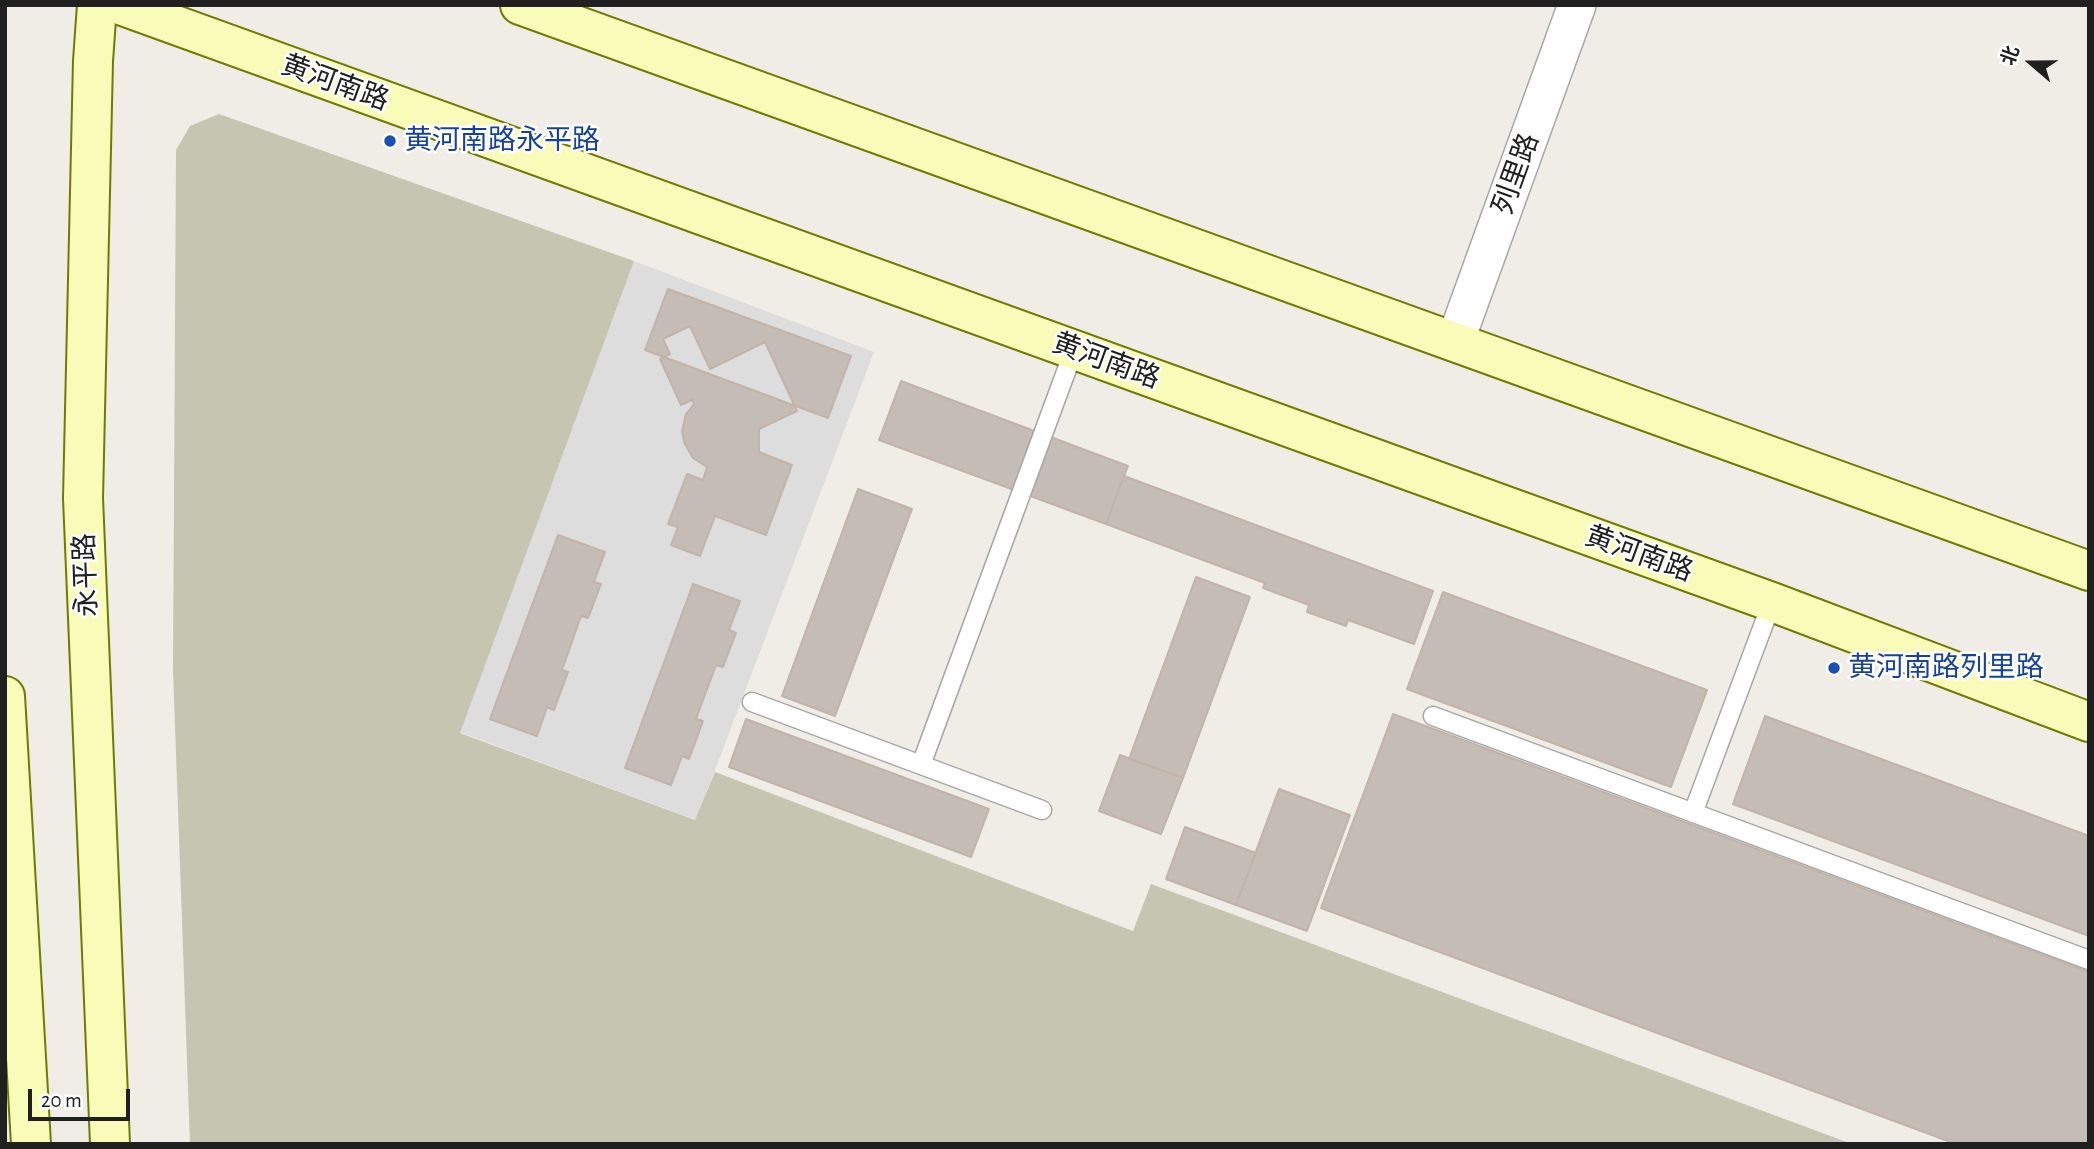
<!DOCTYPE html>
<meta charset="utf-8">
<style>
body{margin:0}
#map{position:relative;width:2094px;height:1149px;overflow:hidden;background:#f0ede6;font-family:"Alegreya Sans","Noto Sans SC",sans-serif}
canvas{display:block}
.frame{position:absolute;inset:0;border:7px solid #202020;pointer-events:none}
.north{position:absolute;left:1996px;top:28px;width:70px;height:70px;-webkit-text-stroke:5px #fff;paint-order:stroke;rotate:290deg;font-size:19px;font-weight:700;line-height:28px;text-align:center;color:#202020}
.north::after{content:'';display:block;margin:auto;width:24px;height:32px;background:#202020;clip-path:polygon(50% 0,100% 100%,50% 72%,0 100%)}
.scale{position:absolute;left:28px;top:1089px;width:102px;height:32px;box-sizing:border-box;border:4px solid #202020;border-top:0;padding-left:9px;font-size:21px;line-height:24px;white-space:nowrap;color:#202020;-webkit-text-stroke:5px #fff;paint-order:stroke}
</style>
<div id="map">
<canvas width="2094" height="1149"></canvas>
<div class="frame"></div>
<div class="north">北</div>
<div class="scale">20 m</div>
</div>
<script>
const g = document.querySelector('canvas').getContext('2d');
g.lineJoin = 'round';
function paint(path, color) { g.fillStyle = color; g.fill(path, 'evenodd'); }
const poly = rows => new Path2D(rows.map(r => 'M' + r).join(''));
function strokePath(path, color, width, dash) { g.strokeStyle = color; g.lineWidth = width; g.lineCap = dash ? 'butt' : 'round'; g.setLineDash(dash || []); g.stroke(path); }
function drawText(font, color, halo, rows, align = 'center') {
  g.font = font + ' "Alegreya Sans","Noto Sans SC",sans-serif'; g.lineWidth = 5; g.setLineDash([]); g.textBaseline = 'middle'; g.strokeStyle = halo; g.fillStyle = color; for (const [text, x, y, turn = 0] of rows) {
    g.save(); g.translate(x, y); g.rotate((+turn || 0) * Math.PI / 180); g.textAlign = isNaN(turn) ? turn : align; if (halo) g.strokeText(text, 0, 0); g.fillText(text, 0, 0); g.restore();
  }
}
const residential = poly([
 [634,261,874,352,696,820,460,732]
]);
const construction = poly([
 [219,114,634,261,460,733,695,820,715,772,1133,931,1151,884,1852,1144,190,1144,173,670,176,150,190,126]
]);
const building = poly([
 [668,289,851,356,828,418,645,350,668,289],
 [690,326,710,369,765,342,797,411,759,429,759,452,792,465,766,535,715,516,700,556,671,545,678,527,668,524,687,474,703,480,707,467,693,458,684,442,682,431,686,414,694,404,692,400,681,405,660,359,670,354,663,339,690,326],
 [901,381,1128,466,1106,524,879,440,901,381],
 [1124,476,1433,591,1414,644,1348,620,1346,626,1307,612,1309,605,1263,588,1265,583,1106,524,1124,476],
 [858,489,912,509,835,716,782,696,858,489],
 [558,535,605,552,594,582,601,584,588,618,581,616,562,670,568,672,554,710,547,707,537,736,490,719,558,535],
 [1196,577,1250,597,1183,778,1129,759,1196,577],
 [693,584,740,601,729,630,736,633,723,667,716,665,696,719,703,721,689,759,682,756,671,785,625,768,693,584],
 [1443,592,1707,690,1671,787,1407,689,1443,592],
 [1393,714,2089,972,2089,1144,1956,1144,1321,908,1393,714],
 [1765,716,2089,836,2089,936,1733,804,1765,716],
 [746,719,989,809,971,857,729,767,746,719],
 [1120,755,1183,778,1161,834,1099,811,1120,755],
 [1279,789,1350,815,1307,931,1236,905,1279,789],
 [1185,827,1256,853,1236,905,1166,879,1185,827]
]);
const lane = poly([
 [752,702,1042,810],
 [1433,716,2089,960],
 [921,765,1074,350],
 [1693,813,1772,602]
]);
const street = poly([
 [1455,342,1577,5]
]);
const secondary = poly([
 [97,5,93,61,83,498,110,1144],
 [120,5,1772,602,2089,722],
 [520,5,2089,571],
 [5,696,31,1144]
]);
const markers = [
 [390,141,7,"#1a4fb4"],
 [1834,668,7,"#1a4fb4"]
];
const streetNames = [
 ["黄河南路",335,83,20],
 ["列里路",1516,174,-70],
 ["黄河南路",1106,361,20],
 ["黄河南路",1639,554,20],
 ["永平路",86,575,-92]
];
const transitNames = [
 ["黄河南路永平路",404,141],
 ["黄河南路列里路",1848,668]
];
paint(residential, '#dedddd');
paint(construction, '#c5c5b1');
paint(building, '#c5bcb5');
strokePath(building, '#c3b3a8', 2);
strokePath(lane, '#a7a7a7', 21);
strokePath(street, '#a7a7a7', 40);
strokePath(secondary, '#717b03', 42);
strokePath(lane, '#fff', 18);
strokePath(street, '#fff', 37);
strokePath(secondary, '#f9fbb9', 38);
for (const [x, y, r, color] of markers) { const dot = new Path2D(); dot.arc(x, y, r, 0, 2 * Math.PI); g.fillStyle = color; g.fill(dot); strokePath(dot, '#fff', 2.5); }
drawText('28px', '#202020', '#fff', streetNames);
drawText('28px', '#164399', '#fff', transitNames, 'left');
</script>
